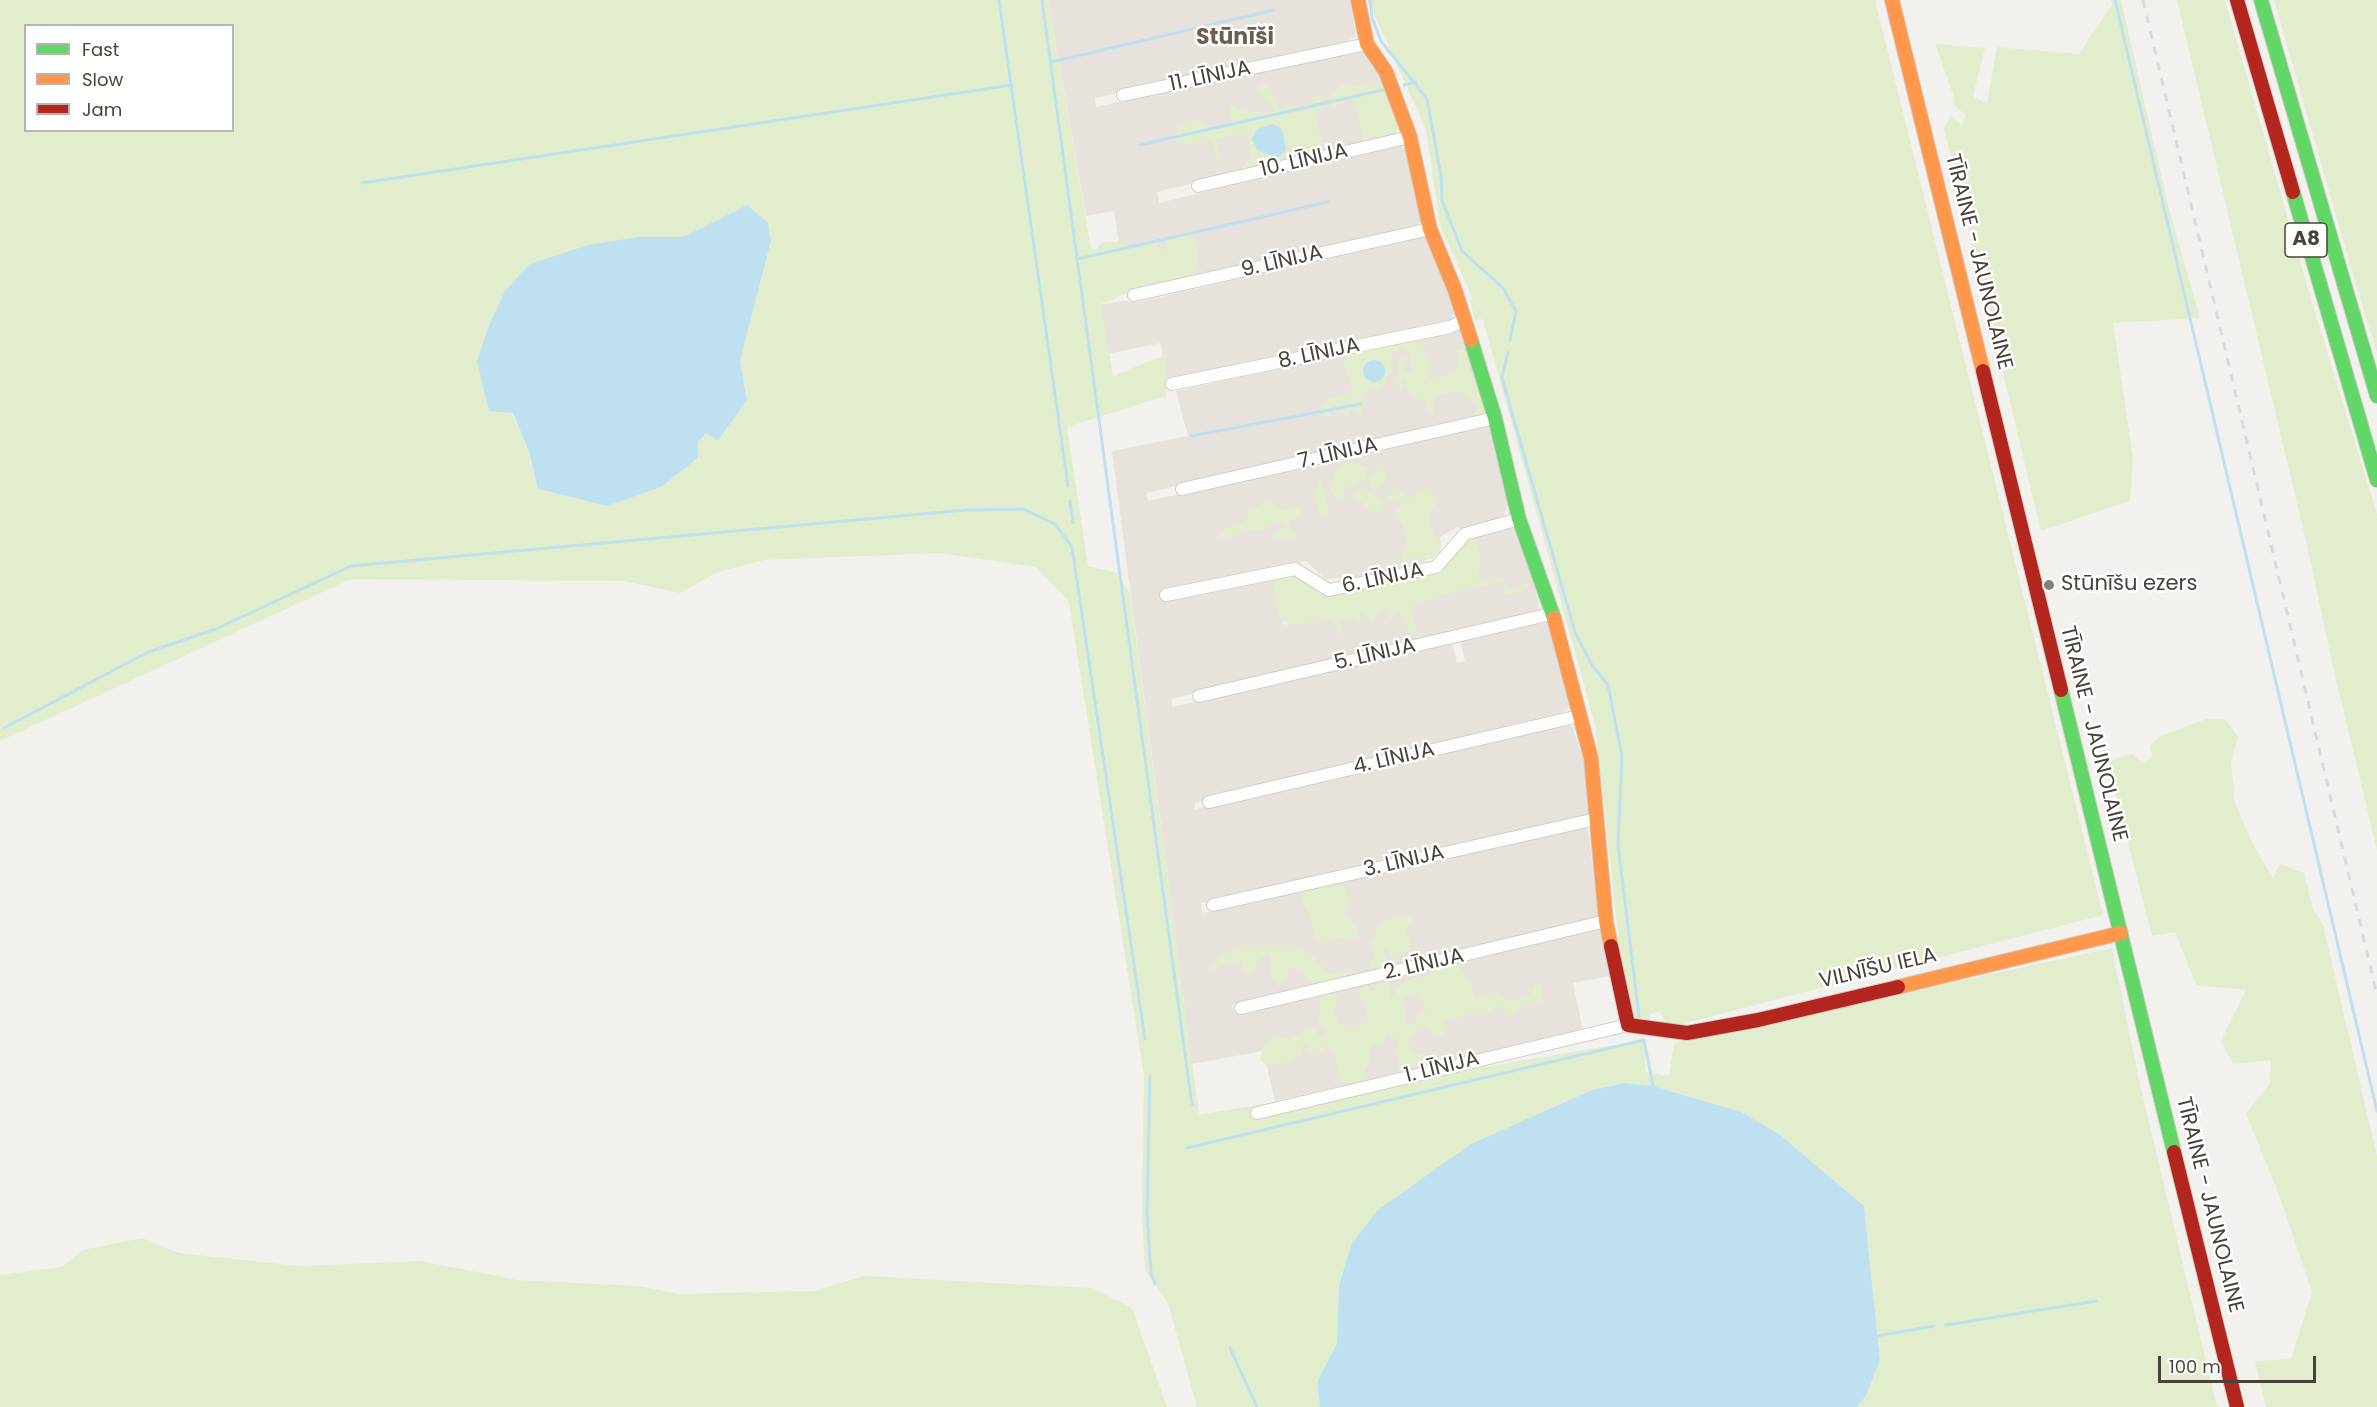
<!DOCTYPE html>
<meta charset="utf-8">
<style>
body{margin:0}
#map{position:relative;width:2377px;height:1407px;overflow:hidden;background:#f3f1ee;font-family:Poppins,sans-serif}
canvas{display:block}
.legend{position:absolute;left:24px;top:24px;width:210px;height:108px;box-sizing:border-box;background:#fff;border:2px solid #b7b3b0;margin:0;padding:8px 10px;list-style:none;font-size:18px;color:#4a4239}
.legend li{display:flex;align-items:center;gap:12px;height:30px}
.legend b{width:30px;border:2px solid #b7b3b0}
.scale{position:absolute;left:2158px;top:1356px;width:158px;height:27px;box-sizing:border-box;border:3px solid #4a4239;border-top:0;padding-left:8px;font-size:18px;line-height:21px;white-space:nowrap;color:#4a4239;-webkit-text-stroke:4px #fff;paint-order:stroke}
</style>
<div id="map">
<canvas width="2377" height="1407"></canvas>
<ul class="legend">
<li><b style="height:8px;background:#63d668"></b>Fast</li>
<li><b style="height:8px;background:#ff974d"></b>Slow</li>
<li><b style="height:8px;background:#b3261e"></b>Jam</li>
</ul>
<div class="scale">100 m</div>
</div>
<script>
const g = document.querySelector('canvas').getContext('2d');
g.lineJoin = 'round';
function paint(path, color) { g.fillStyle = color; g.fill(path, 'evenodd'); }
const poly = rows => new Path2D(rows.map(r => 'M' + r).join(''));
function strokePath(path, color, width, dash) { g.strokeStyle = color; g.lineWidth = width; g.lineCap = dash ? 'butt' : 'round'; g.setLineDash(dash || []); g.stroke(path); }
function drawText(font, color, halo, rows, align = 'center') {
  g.font = font + ' Poppins,sans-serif'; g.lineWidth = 5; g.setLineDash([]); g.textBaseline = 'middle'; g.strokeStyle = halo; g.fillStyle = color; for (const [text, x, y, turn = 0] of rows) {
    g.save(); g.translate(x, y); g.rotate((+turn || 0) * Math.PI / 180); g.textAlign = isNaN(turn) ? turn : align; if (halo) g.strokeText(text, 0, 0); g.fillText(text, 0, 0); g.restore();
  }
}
const residential = poly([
 [1048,0,1350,0,1356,36,1340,46,1095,98,1096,107,1362,51,1387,87,1392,136,1157,192,1159,203,1399,145,1408,150,1422,219,1415,228,1126,292,1114,211,1086,216],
 [1425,237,1455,309,1450,322,1166,381,1161,343,1102,355,1093,306,1123,301,1138,302],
 [1459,330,1483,409,1466,421,1146,493,1148,501,1313,464,1313,467,1338,462,1488,425,1508,504,1503,517,1462,529,1457,527,1440,537,1441,548,1423,562,1370,576,1325,579,1306,561,1163,592,1273,577,1284,625,1476,584,1467,538,1513,528,1530,571,1539,604,1537,612,1171,699,1173,707,1452,642,1457,663,1465,661,1460,639,1540,621,1547,622,1569,707,1567,711,1195,803,1195,809,1565,723,1573,727,1584,764,1591,814,1201,903,1202,913,1583,827,1588,830,1599,914,1598,918,1232,1005,1235,1013,1598,929,1603,932,1611,976,1573,983,1583,1030,1275,1101,1263,1051,1192,1064,1112,451,1188,436,1176,391]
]);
const green = poly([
 [0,0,1048,0,1091,248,1096,250,1101,243,1122,241,1129,248,1135,249,1156,239,1159,249,1164,250,1166,240,1187,232,1192,234,1198,250,1197,267,1193,278,1152,283,1101,304,1113,376,1167,354,1166,396,1067,427,1088,566,1115,572,1130,593,1199,1115,1644,1040,1646,1072,1669,1076,1674,1043,2112,948,2139,1080,2217,1407,1857,1407,1866,1396,1880,1360,1864,1206,1779,1134,1741,1112,1653,1086,1624,1083,1592,1090,1525,1121,1352,1243,1339,1285,1337,1343,1317,1382,1320,1407,1197,1407,1168,1303,1145,1270,1142,1213,1144,1076,1069,602,1036,567,940,553,765,560,718,572,680,593,624,581,351,579,0,741],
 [26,26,232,26,232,130,26,130],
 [747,205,771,241,740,361,747,400,698,442,698,458,661,487,607,506,538,489,529,452,512,413,639,237,683,237],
 [1368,0,1875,0,2103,915,1670,1027,1659,1012,1650,1014,1650,1023,1628,1025,1595,724,1485,327,1482,319,1475,321,1470,300,1473,299,1440,225,1426,130],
 [2111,0,2121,0,2168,205,2200,318,2113,323,2133,458,2130,501,2041,531,1944,128,1951,115,1962,125,1966,115,1953,105,1954,97,1935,44,1985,48,1973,96,1987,104,1997,47,2079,54,2112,5],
 [2177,0,2225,0,2308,289,2377,514,2377,850,2334,671,2306,541],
 [2274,0,2377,0,2377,353,2352,271],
 [1377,82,1382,84,1397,123,1397,130,1395,135,1363,142,1355,100,1347,99,1334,108,1329,96,1343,84,1349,88],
 [1265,83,1269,86,1280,110,1292,102,1294,103,1295,111,1300,112,1312,107,1312,99,1319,95,1324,97,1326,107,1316,113,1323,152,1293,159,1292,146,1289,149,1289,157,1283,163,1247,170,1242,169,1250,157,1248,135,1243,133,1216,139,1221,163,1217,160,1210,140,1184,145,1176,143,1177,127,1196,119,1201,120,1210,130,1233,123,1228,110,1231,104,1241,111,1274,113,1272,105,1257,92,1257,86],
 [1417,341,1423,343,1424,354,1430,367,1428,376,1432,380,1457,371,1457,350,1466,347,1486,413,1469,420,1478,409,1464,392,1447,393,1434,398,1434,415,1429,414,1426,401,1411,396,1404,379,1401,392,1396,379,1399,359,1404,356,1405,372,1411,373,1412,370,1409,354,1400,348,1392,354,1391,371,1385,384,1378,389,1370,387,1364,396,1361,415,1350,408,1347,416,1332,410,1330,417,1321,416,1322,407,1330,398,1353,394,1344,364,1346,356,1397,343],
 [1348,461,1367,467,1365,479,1344,490,1343,499,1337,501,1330,489,1336,470],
 [1378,465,1385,468,1388,478,1377,489,1371,488,1369,483],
 [1321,480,1329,508,1324,516,1317,511,1315,496,1317,481],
 [1359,488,1381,499,1384,511,1375,512,1366,509,1362,502,1351,496],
 [1430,488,1437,501,1428,518,1441,550,1432,559,1417,557,1404,563,1400,558,1406,545,1406,536,1402,524,1394,515,1402,504,1401,501,1389,499,1388,496,1398,489,1409,498],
 [1264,503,1274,503,1283,510,1298,507,1300,513,1290,524,1290,530,1296,533,1296,539,1273,540,1273,535,1285,527,1280,521,1259,530,1248,529,1229,537,1220,538,1219,532,1247,520,1248,511],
 [1470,537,1475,541,1480,552,1479,581,1503,577,1509,590,1520,588,1527,582,1528,588,1506,595,1501,582,1442,595,1414,606,1411,610,1419,638,1417,640,1411,636,1400,612,1391,620,1385,608,1377,612,1373,623,1362,612,1360,614,1361,625,1348,616,1345,617,1340,624,1342,633,1340,635,1330,618,1293,625,1285,623,1278,614,1273,580,1280,576,1295,575,1315,587,1386,584,1456,553],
 [2206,719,2225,719,2238,737,2231,762,2235,803,2253,844,2273,878,2280,864,2304,873,2313,909,2323,925,2377,1156,2377,1407,2266,1407,2255,1361,2291,1359,2312,1292,2278,1192,2246,1114,2270,1083,2271,1060,2233,1064,2221,1041,2246,990,2196,985,2175,932,2152,936,2107,761,2133,754,2142,763,2153,756,2149,747,2160,736],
 [1339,882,1346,889,1349,901,1343,911,1358,929,1359,935,1351,940,1340,938,1317,943,1310,916,1300,898,1303,892,1311,888],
 [1412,916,1412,922,1406,929,1411,944,1409,949,1397,958,1391,957,1387,948,1384,949,1389,965,1384,970,1371,970,1370,964,1376,947,1368,942,1376,933,1375,927,1393,917],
 [1250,945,1295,946,1311,954,1329,974,1352,970,1355,972,1352,977,1321,986,1312,982,1302,971,1290,967,1286,978,1278,986,1269,973,1270,957,1267,955,1258,959,1254,971,1249,975,1243,972,1242,960,1227,963,1211,972,1210,966,1219,957,1232,950],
 [1456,962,1470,980,1476,999,1498,991,1505,1000,1521,1000,1529,996,1536,983,1540,983,1543,995,1541,1001,1519,1009,1513,1015,1506,1015,1500,1005,1488,1013,1478,1012,1445,1021,1443,1023,1446,1031,1444,1036,1435,1034,1426,1027,1415,1031,1408,1041,1411,1052,1415,1055,1424,1054,1427,1059,1419,1068,1401,1072,1399,1070,1396,1049,1398,1040,1387,1035,1384,1043,1372,1046,1370,1061,1363,1074,1366,1079,1364,1081,1346,1086,1340,1080,1336,1058,1327,1046,1324,1047,1324,1052,1310,1054,1306,1050,1308,1045,1303,1044,1301,1055,1291,1062,1266,1065,1260,1059,1263,1045,1275,1036,1289,1040,1308,1027,1316,1030,1320,1037,1323,1035,1324,1030,1316,1018,1321,1011,1320,998,1333,990,1338,995,1334,1012,1339,1024,1355,1028,1368,1021,1367,1012,1359,995,1362,986,1365,984,1373,991,1378,984,1387,983,1389,984,1391,998,1397,989,1410,978,1424,977,1448,964],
 [1418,991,1426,1011,1418,1012,1415,1024,1407,1024,1403,1001,1410,994],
 [142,1238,179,1253,299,1266,420,1261,518,1280,638,1286,679,1294,814,1291,864,1276,1091,1288,1132,1308,1167,1407,0,1407,0,1275,62,1267,82,1250]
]);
const water = poly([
 [1273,124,1282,129,1286,150,1278,158,1257,150,1252,139,1257,129],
 [747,205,768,223,771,241,740,361,747,400,718,440,706,434,698,442,698,458,661,487,607,506,538,489,529,452,513,413,489,411,477,362,488,328,505,291,530,264,588,245,639,237,683,237],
 '1363 371a11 11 0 1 1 22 0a11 11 0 1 1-22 0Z',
 [1624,1083,1653,1086,1741,1112,1779,1134,1864,1206,1880,1360,1866,1396,1857,1407,1320,1407,1317,1382,1337,1343,1339,1285,1352,1243,1378,1210,1471,1144,1592,1090]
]);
const stream = poly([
 [999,0,1068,486],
 [1042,0,1192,1105],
 [1370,0,1372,18,1381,41,1427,99,1441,176,1442,200,1462,251,1503,288,1516,311,1510,340],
 [2115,0,2377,1111],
 [1051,62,1274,10],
 [1404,85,1416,82],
 [1140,145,1387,89],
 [362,183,1012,85],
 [1077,259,1328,202],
 [1508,352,1502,378,1575,632,1592,665,1608,685,1622,756,1618,845,1639,1016],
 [1191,436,1361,404],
 [1070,501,1073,523],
 [4,728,148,652,216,629,351,566,966,510,1023,509,1055,524,1072,547,1145,1039],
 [1644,1040,1653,1086],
 [1150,1076,1147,1213,1151,1273,1155,1284],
 [1187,1148,1644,1040],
 [1946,1325,2096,1301],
 [1877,1336,1934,1326],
 [1230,1348,1257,1407]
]);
const street = poly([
 [1123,95,1367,44],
 [1198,186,1410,137],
 [1134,295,1430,229],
 [1172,384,1450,327,1464,320],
 [1182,489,1495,418],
 [1166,595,1295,569,1329,590,1436,567,1465,534,1519,519],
 [1199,696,1551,614],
 [1209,802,1579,716],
 [1213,905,1596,819],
 [1241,1008,1606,921],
 [1257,1113,1628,1025]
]);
const fast = poly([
 [2261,0,2377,396],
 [2293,192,2377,480],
 [1471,340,1495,418,1519,519,1554,618],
 [2061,690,2174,1152]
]);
const slow = poly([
 [1358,0,1367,44,1386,72,1410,137,1430,229,1455,290,1471,340],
 [1892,0,1983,371],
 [1554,618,1591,758,1606,921,1611,946],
 [1898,987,2121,933]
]);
const jam = poly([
 [2237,0,2293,192],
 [1983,371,2061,690],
 [1611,946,1628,1025,1687,1033,1758,1020,1898,987],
 [2174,1152,2237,1407]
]);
const rail = poly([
 [2143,0,2377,995]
]);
const markers = [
 [2049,585,6,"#857f78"]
];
const shields = [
 [2306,240,42]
];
const shieldNames = [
 ["A8",2306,240]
];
const streetNames = [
 ["11. LĪNIJA",1210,77,-12],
 ["10. LĪNIJA",1304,161,-13],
 ["9. LĪNIJA",1282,262,-13],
 ["TĪRAINE - JAUNOLAINE",1978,262,76],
 ["8. LĪNIJA",1319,354,-12],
 ["7. LĪNIJA",1338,454,-13],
 ["6. LĪNIJA",1383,579,-12],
 ["5. LĪNIJA",1375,655,-13],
 ["TĪRAINE - JAUNOLAINE",2093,734,76],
 ["4. LĪNIJA",1394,759,-13],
 ["3. LĪNIJA",1404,862,-13],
 ["2. LĪNIJA",1424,965,-13],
 ["VILNĪŠU IELA",1878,969,-13],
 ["1. LĪNIJA",1442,1068,-14],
 ["TĪRAINE - JAUNOLAINE",2209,1205,76]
];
const poiNames = [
 ["Stūnīšu ezers",2061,585]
];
const neighbourhoodNames = [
 ["Stūnīši",1235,38]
];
paint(residential, '#e7e2db');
paint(green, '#e2edce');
paint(water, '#bee0f0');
strokePath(stream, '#bee0f0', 3);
strokePath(street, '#d1cfcb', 14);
strokePath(fast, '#d2cdc5', 16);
strokePath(slow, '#d2cdc5', 16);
strokePath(jam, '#d2cdc5', 16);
strokePath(street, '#fdfdfc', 12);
strokePath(fast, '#63d668', 14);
strokePath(slow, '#ff974d', 14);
strokePath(jam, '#b3261e', 14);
strokePath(rail, '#dadada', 3, [8, 8]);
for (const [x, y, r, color] of markers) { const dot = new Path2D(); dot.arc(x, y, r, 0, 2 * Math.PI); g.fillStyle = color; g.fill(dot); strokePath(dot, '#fff', 2); }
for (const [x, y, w] of shields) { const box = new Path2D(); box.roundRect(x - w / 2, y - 17, w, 34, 4.5); g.fillStyle = '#fff'; g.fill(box); strokePath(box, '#4a4239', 1.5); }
drawText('bold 20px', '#4a4239', null, shieldNames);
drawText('21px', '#4a4239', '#fff', streetNames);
drawText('21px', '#4a4239', '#fff', poiNames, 'left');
drawText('bold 22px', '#6d5f50', '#fff', neighbourhoodNames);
</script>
